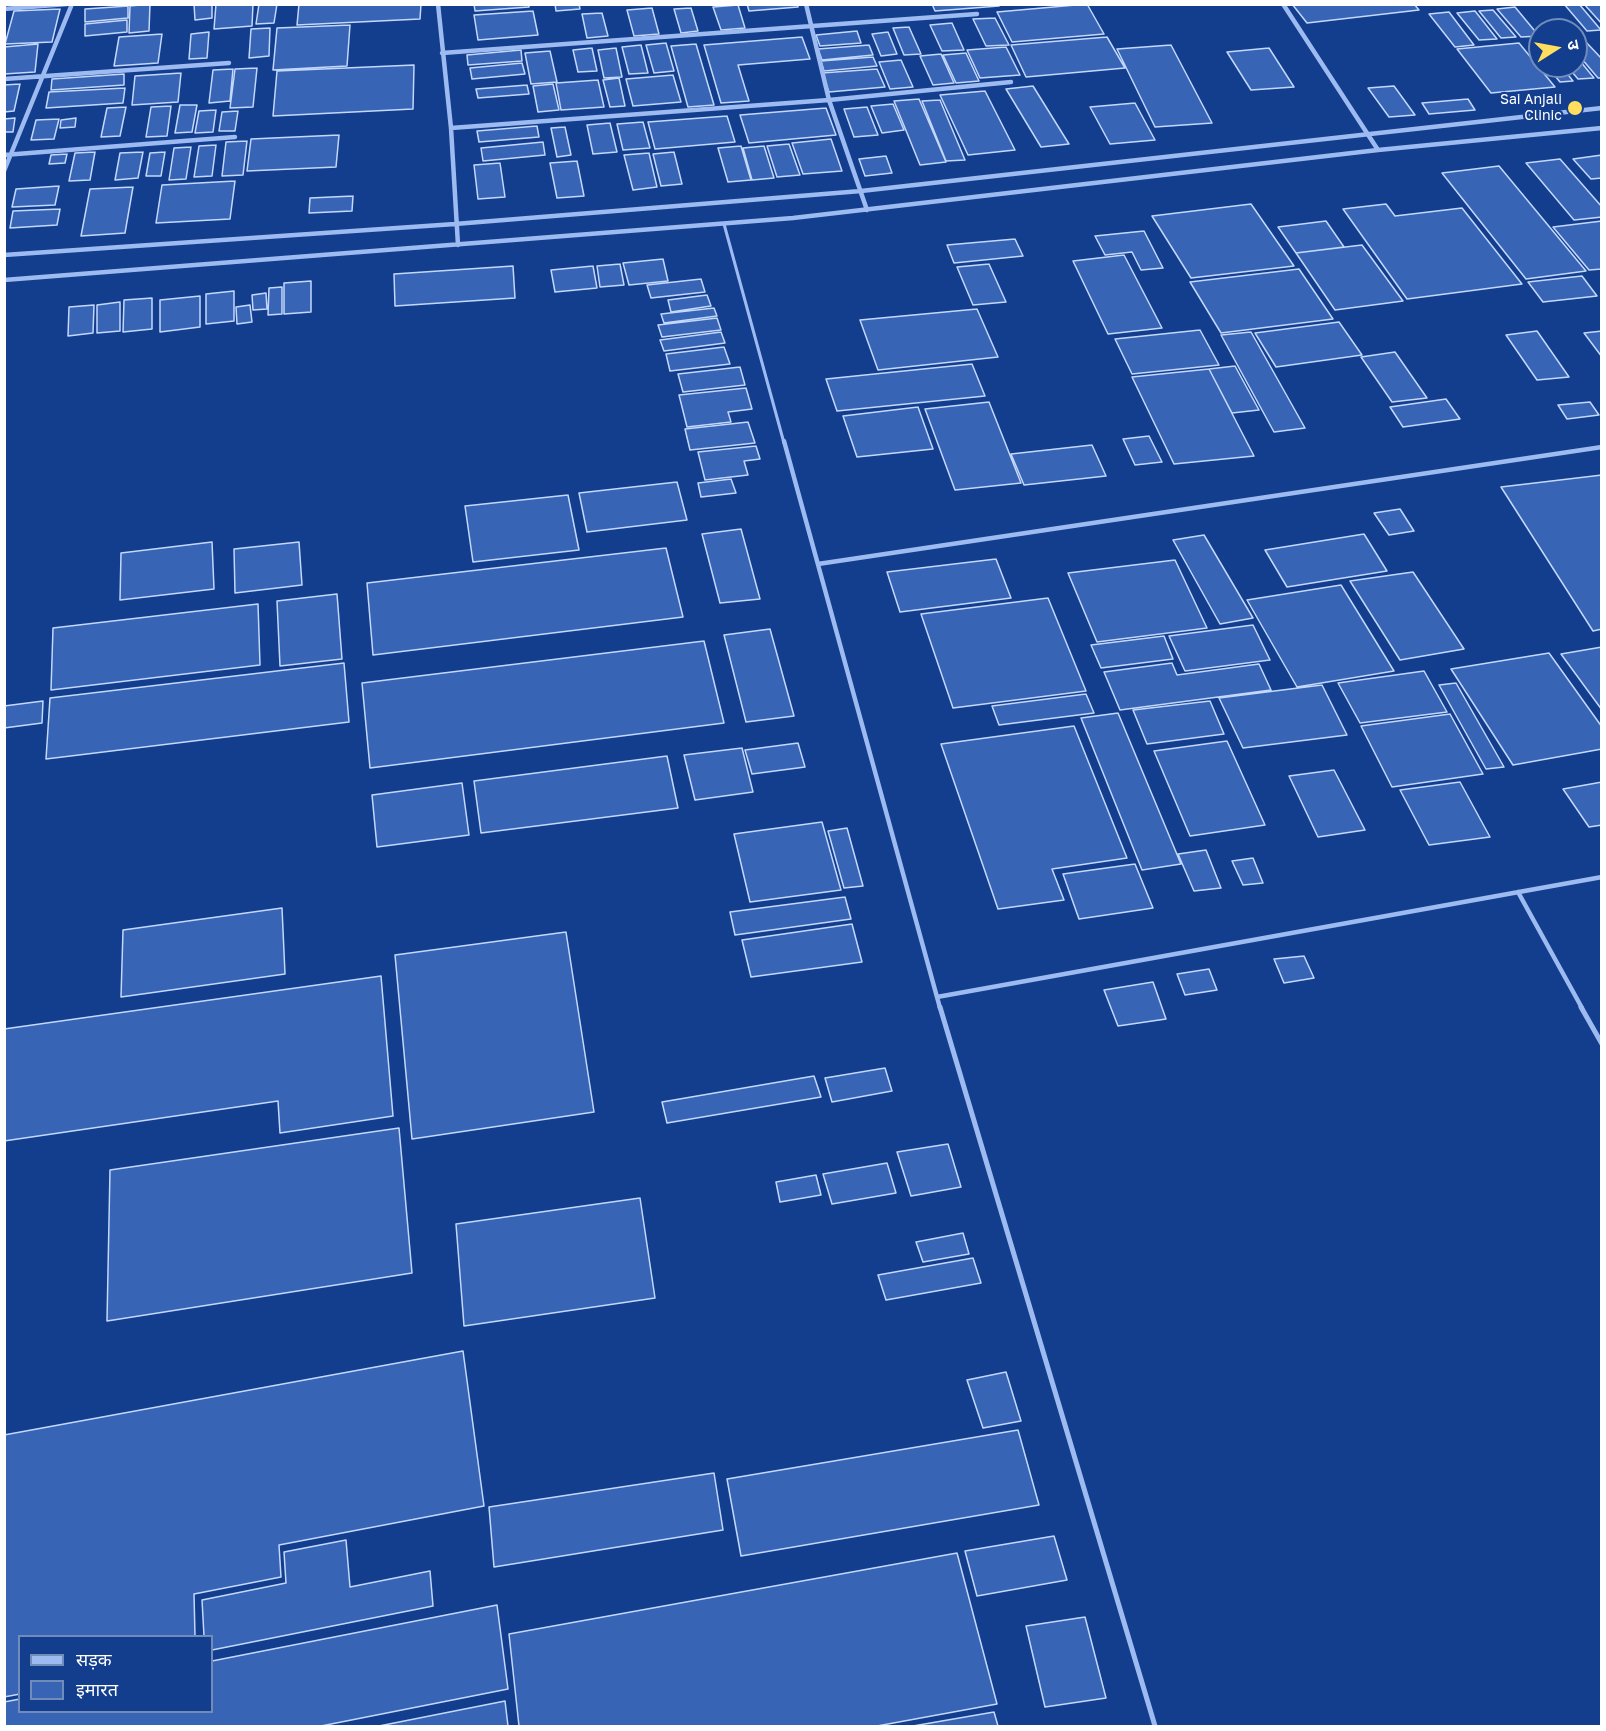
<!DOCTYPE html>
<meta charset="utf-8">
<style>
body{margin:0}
#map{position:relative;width:1606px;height:1731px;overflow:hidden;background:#133e8e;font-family:"Golos Text","Noto Sans Devanagari",sans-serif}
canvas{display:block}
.frame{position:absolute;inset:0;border:6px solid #fff;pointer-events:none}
.legend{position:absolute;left:18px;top:1635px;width:195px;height:78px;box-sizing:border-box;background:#133e8e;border:2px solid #718bbb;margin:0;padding:8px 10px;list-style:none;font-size:18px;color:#fff}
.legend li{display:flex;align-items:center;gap:12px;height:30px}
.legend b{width:30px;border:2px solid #718bbb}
.north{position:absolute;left:1528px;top:18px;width:60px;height:60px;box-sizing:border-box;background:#133e8e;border:2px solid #718bbb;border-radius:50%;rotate:79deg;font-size:16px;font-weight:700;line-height:24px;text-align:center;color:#fff}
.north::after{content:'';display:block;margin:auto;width:21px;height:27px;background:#ffdf5d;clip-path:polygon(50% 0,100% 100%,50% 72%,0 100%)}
</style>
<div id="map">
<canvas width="1606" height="1731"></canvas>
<div class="frame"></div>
<ul class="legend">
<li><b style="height:8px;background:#9dbbf1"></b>सड़क</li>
<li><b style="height:16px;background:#3764b5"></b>इमारत</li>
</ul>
<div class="north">उ</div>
</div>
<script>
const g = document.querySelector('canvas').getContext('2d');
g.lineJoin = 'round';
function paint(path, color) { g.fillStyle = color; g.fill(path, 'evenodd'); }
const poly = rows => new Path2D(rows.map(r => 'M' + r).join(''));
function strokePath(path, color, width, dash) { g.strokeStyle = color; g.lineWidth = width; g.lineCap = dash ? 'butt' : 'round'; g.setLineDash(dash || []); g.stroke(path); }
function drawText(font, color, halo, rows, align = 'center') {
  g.font = font + ' "Golos Text",sans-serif'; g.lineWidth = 4.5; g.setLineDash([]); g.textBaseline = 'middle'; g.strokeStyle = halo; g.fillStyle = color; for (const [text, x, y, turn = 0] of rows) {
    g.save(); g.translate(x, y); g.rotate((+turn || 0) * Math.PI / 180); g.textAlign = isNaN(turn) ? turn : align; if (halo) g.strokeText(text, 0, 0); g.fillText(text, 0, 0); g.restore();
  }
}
const building = poly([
 [150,4,149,31,129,33,130,6,150,4],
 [194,4,212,4,212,18,195,20,194,4],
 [216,4,253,4,252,26,214,29,216,4],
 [259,4,277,4,274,23,256,24,259,4],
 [299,4,421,4,420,19,297,25,299,4],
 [474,4,529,4,529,7,475,11,474,4],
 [555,4,579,4,580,9,556,11,555,4],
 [747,4,797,4,798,7,749,11,747,4],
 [932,4,998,4,999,6,935,11,932,4],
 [1087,4,1104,34,1012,42,997,12,1087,4],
 [1292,4,1414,4,1419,10,1307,23,1292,4],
 [1564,4,1579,4,1601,30,1587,31,1564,4],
 [1584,4,1602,4,1602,24,1584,4],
 [738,5,745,28,721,30,713,7,738,5],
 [128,6,128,18,85,22,85,9,128,6],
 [1515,7,1539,36,1521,37,1497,9,1515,7],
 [652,8,659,34,634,36,627,10,652,8],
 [691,8,698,31,681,33,674,9,691,8],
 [60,9,52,42,5,44,14,11,60,9],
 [1493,10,1516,37,1501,38,1479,11,1493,10],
 [533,11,538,35,478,40,474,15,533,11],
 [1475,11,1497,39,1479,40,1457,13,1475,11],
 [1449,12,1474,45,1455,47,1429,14,1449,12],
 [602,13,608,36,587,38,582,14,602,13],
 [995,18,1009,45,986,46,973,19,995,18],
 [127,20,127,32,85,36,85,24,127,20],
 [952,23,964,50,942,51,930,25,952,23],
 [350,25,347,66,273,70,277,28,350,25],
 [909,27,921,54,904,55,893,28,909,27],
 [270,28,269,56,249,58,251,29,270,28],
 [857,31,861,43,820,46,816,35,857,31],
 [209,32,207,58,189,59,191,34,209,32],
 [888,32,897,54,881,56,872,34,888,32],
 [162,34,158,63,114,66,119,37,162,34],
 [802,37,810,59,738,65,749,101,721,103,704,45,802,37],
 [1107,37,1125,68,1026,77,1011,45,1107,37],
 [1576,40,1584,40,1602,59,1602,78,1598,78,1576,52,1576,40],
 [666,43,674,71,654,73,646,45,666,43],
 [1519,43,1555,87,1491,93,1457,49,1519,43],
 [38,44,35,72,4,74,4,47,38,44],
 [696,44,714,105,688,107,671,46,696,44],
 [641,45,648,73,629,74,622,47,641,45],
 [869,45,873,55,822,60,818,49,869,45],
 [1171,45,1212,123,1155,127,1117,49,1171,45],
 [1006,47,1020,75,980,78,967,50,1006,47],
 [592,48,597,71,578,72,573,50,592,48],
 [616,48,622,77,604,78,598,50,616,48],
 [1269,48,1294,87,1251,90,1227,52,1269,48],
 [521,50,522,61,468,65,467,55,521,50],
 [550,51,557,82,531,84,525,53,550,51],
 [966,53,979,81,956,83,943,55,966,53],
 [941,54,954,83,933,85,920,56,941,54],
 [1576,56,1594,78,1578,79,1567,66,1576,66,1576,56],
 [873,57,877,66,824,71,821,61,873,57],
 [901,60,913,87,890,89,879,62,901,60],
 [522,63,525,74,472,79,470,68,522,63],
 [414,65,413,109,273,116,277,71,414,65],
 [1547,66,1561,66,1573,81,1560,82,1547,66],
 [257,68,253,107,230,108,235,69,257,68],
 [233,69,230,101,209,103,213,70,233,69],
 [877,69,885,87,829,92,822,73,877,69],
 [181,73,178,102,132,105,135,76,181,73],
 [124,74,124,85,51,90,52,79,124,74],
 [673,75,681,102,633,106,626,79,673,75],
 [619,78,625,106,610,107,603,80,619,78],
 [598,80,604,107,561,110,556,83,598,80],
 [20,84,14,111,4,112,4,85,20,84],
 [553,84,559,110,538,112,533,86,553,84],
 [527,85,529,94,478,98,476,89,527,85],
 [1033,86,1069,144,1041,147,1006,89,1033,86],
 [1394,86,1415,115,1389,117,1368,88,1394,86],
 [125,88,123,103,46,108,49,92,125,88],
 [985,91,1015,150,968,155,940,95,985,91],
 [919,99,946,162,920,165,894,101,919,99],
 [1468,99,1475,110,1429,114,1422,103,1468,99],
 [940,100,965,160,946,161,922,101,940,100],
 [1135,103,1155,140,1110,144,1090,107,1135,103],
 [893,104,904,130,882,133,871,106,893,104],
 [180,105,197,105,192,132,175,133,180,105],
 [171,106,167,136,146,137,151,107,171,106],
 [126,107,120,136,101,137,107,108,126,107],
 [867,107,878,135,854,137,844,109,867,107],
 [826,108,836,135,749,143,740,115,826,108],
 [216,110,213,132,195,133,199,111,216,110],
 [238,111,235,131,219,131,222,112,238,111],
 [727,116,735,142,655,149,648,122,727,116],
 [15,118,13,132,4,132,4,119,15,118],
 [76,118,75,127,60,128,61,120,76,118],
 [59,119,54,139,31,140,36,120,59,119],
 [643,122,650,148,623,150,617,124,643,122],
 [610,123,617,152,593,154,587,125,610,123],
 [537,126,539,137,479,142,477,131,537,126],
 [565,127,571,155,557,157,551,128,565,127],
 [339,135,336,167,247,171,251,139,339,135],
 [831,139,842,171,803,174,792,143,831,139],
 [247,141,243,175,222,176,226,142,247,141],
 [543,142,545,155,483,161,481,148,543,142],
 [789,144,800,175,777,177,767,146,789,144],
 [216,145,212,176,194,177,199,146,216,145],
 [741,146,751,180,728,182,718,148,741,146],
 [764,146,774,178,752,180,743,148,764,146],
 [191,147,186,179,169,180,174,148,191,147],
 [95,152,90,180,69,181,75,153,95,152],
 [143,152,138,178,115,180,120,153,143,152],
 [165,152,161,176,146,176,150,153,165,152],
 [674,152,682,184,661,186,653,154,674,152],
 [649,153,657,187,633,190,624,155,649,153],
 [67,154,65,163,49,164,51,155,67,154],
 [1602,155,1602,178,1591,179,1573,159,1602,155],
 [886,156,892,173,865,176,859,159,886,156],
 [1560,159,1602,207,1602,217,1574,220,1526,163,1560,159],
 [577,161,584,196,557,198,550,163,577,161],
 [500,163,505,197,478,199,474,165,500,163],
 [1499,166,1586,271,1526,279,1442,173,1499,166],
 [235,181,230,219,156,223,162,185,235,181],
 [59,186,55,205,12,207,16,189,59,186],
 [133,187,125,233,81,236,90,189,133,187],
 [353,196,352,211,309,213,310,198,353,196],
 [1251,204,1294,266,1191,278,1152,216,1251,204],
 [1386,204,1395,216,1462,208,1522,284,1407,299,1343,209,1386,204],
 [60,209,57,225,10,228,13,211,60,209],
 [1326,221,1344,247,1296,253,1278,227,1326,221],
 [1602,221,1602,269,1589,270,1553,227,1602,221],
 [1144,231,1163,268,1141,270,1132,252,1105,255,1095,236,1144,231],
 [1015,239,1023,256,954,263,947,245,1015,239],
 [1362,245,1403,301,1335,310,1296,253,1362,245],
 [1124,255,1162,328,1108,334,1073,261,1124,255],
 [663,259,668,281,629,285,623,263,663,259],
 [620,264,624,285,600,287,597,266,620,264],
 [989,264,1006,302,973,305,957,267,989,264],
 [513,266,515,298,395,306,394,274,513,266],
 [593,266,597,288,555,292,551,270,593,266],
 [1299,269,1333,319,1221,333,1190,282,1299,269],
 [1582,276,1597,296,1543,302,1528,282,1582,276],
 [701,279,705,292,651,298,647,285,701,279],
 [311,281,311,312,284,314,284,283,311,281],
 [282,287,282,314,268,315,269,288,282,287],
 [234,291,234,321,206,324,206,294,234,291],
 [266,293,267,309,253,310,252,295,266,293],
 [707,295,711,306,671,312,668,300,707,295],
 [200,296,200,327,160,332,160,300,200,296],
 [152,298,152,329,123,332,124,300,152,298],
 [120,302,120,331,97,333,97,305,120,302],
 [94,305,93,333,68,336,69,307,94,305],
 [250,305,252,322,237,324,236,307,250,305],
 [714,308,717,316,664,323,661,314,714,308],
 [977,309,998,357,878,370,860,320,977,309],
 [717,318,721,330,662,337,658,325,717,318],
 [1339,322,1362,355,1276,367,1255,333,1339,322],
 [1200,330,1219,365,1132,374,1115,339,1200,330],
 [1537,331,1569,377,1537,380,1506,335,1537,331],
 [1602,331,1602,357,1584,333,1602,331],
 [721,332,725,343,664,351,660,340,721,332],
 [1251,332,1305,428,1274,432,1221,335,1251,332],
 [724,347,730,364,670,371,666,354,724,347],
 [1395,352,1427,398,1392,402,1361,357,1395,352],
 [972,364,985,396,837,411,826,379,972,364],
 [1235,366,1259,410,1232,413,1209,369,1235,366],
 [740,367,745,385,683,392,678,374,740,367],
 [1209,369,1254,456,1174,464,1132,377,1209,369],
 [746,388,752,409,728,412,731,422,687,427,679,395,746,388],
 [1446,399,1460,419,1403,427,1390,407,1446,399],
 [989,402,1021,483,955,490,925,409,989,402],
 [1590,402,1599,415,1567,419,1558,405,1590,402],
 [918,407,933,449,857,457,843,416,918,407],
 [748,422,755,443,690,450,685,429,748,422],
 [1149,436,1162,462,1135,465,1123,439,1149,436],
 [1092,445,1106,476,1024,485,1011,454,1092,445],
 [756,446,760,459,744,461,748,475,705,480,698,452,756,446],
 [1602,475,1602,629,1593,631,1501,487,1602,475],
 [731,479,736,493,701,497,698,483,731,479],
 [677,482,687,520,587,532,579,493,677,482],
 [568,495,579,550,473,562,465,506,568,495],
 [1400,509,1414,531,1389,535,1374,513,1400,509],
 [741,529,760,599,720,603,702,534,741,529],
 [1364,534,1387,571,1287,587,1265,550,1364,534],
 [1204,535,1253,618,1220,624,1173,540,1204,535],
 [212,542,214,589,120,600,121,553,212,542],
 [299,542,302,585,235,593,234,549,299,542],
 [666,548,683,617,373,655,367,583,666,548],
 [996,559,1011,598,900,612,887,572,996,559],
 [1175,560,1207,628,1097,642,1068,573,1175,560],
 [1413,572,1464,649,1400,660,1350,581,1413,572],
 [1341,585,1394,671,1297,687,1247,600,1341,585],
 [337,594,342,659,280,666,277,601,337,594],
 [1048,598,1086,691,953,708,921,614,1048,598],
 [258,604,260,665,51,690,53,628,258,604],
 [1253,625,1270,660,1185,671,1169,636,1253,625],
 [770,629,794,716,746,722,724,635,770,629],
 [1164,636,1173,659,1101,668,1091,645,1164,636],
 [704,641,724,723,370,768,362,683,704,641],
 [1602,647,1602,710,1561,654,1602,647],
 [1549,653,1602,727,1602,749,1513,765,1451,669,1549,653],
 [344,663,349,722,46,759,50,698,344,663],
 [1172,663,1177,675,1259,664,1271,690,1120,710,1104,672,1172,663],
 [1424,671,1447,712,1360,723,1338,683,1424,671],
 [1456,683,1504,767,1486,769,1439,685,1456,683],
 [1322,685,1347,735,1243,748,1219,698,1322,685],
 [1086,694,1094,713,999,725,992,706,1086,694],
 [43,701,42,723,4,728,4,706,43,701],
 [1210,701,1224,734,1147,744,1133,710,1210,701],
 [1118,713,1181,864,1142,870,1081,718,1118,713],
 [1450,714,1483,774,1392,787,1361,726,1450,714],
 [1074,726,1127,858,1052,869,1064,900,998,909,941,744,1074,726],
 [1227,741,1265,825,1190,836,1154,751,1227,741],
 [798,743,805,767,752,774,745,750,798,743],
 [742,748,753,792,695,800,684,755,742,748],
 [667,756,678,808,481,833,474,781,667,756],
 [1334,770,1365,830,1318,837,1289,776,1334,770],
 [1460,782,1490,837,1429,845,1400,790,1460,782],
 [1602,782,1602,825,1589,827,1563,789,1602,782],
 [462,783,469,835,377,847,372,795,462,783],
 [822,822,841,890,750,902,734,834,822,822],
 [847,828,863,886,844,888,828,831,847,828],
 [1206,850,1221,888,1194,891,1178,854,1206,850],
 [1253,858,1263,883,1243,885,1232,861,1253,858],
 [1135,864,1153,908,1079,919,1063,874,1135,864],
 [845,897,851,919,735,935,730,912,845,897],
 [282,908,285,974,121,997,123,930,282,908],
 [852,924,862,962,751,977,742,940,852,924],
 [566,932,594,1112,412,1139,395,955,566,932],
 [1304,956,1314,978,1284,983,1274,959,1304,956],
 [1209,969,1217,990,1185,995,1177,974,1209,969],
 [381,976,393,1116,280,1133,278,1101,4,1141,4,1029,381,976],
 [1153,982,1166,1019,1118,1026,1104,990,1153,982],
 [885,1068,892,1091,832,1102,825,1078,885,1068],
 [814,1076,821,1097,667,1123,662,1102,814,1076],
 [399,1128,412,1273,107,1321,110,1170,399,1128],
 [948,1144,961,1187,911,1196,897,1152,948,1144],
 [887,1163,896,1193,832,1204,823,1174,887,1163],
 [816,1175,821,1195,780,1202,776,1182,816,1175],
 [640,1198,655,1298,464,1326,456,1224,640,1198],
 [963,1233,969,1254,923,1262,916,1242,963,1233],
 [973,1258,981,1283,886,1300,878,1275,973,1258],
 [463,1351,484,1506,279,1545,281,1577,194,1594,195,1636,20,1636,20,1694,4,1697,4,1435,463,1351],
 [1006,1372,1021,1421,983,1428,967,1380,1006,1372],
 [1018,1430,1039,1505,741,1556,727,1479,1018,1430],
 [714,1473,723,1530,494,1567,489,1507,714,1473],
 [1054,1536,1067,1580,977,1596,965,1551,1054,1536],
 [346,1540,350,1587,430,1571,433,1606,212,1650,212,1636,204,1636,202,1600,286,1583,284,1552,346,1540],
 [957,1553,997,1704,877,1726,519,1726,509,1634,957,1553],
 [497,1605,508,1689,321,1726,4,1726,4,1702,20,1699,20,1712,212,1712,212,1661,497,1605],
 [1085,1617,1106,1698,1045,1707,1026,1626,1085,1617],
 [505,1701,508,1726,379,1726,505,1701],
 [994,1712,998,1726,913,1726,994,1712]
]);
const laneFar2 = poly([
 [724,224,784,443]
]);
const laneFar1 = poly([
 [784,441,940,1008],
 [818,564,1602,447],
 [1518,892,1582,1008],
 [937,997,1602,877]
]);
const lane = poly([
 [940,1007,1155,1726],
 [1581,1007,1602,1044]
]);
const street = poly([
 [438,4,451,128,458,245],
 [806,4,829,100,867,210],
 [1283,4,1378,150],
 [4,9,67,4],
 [442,53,977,14],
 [4,79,229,63],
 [451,128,829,100,1011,82],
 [4,155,235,137],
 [4,171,72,4],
 [4,255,455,224,861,191,1602,108],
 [4,280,793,218,1378,150,1602,128]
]);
const markers = [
 [1575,108,8,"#ffdf5d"]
];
const farPoinames = [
 ["Sai Anjali",1562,100],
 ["Clinic",1562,116]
];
paint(building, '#3764b5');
strokePath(building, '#c4d8fc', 1.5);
strokePath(laneFar2, '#9dbbf1', 3);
strokePath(laneFar1, '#9dbbf1', 4.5);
strokePath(lane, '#9dbbf1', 5);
strokePath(street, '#9dbbf1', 4.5);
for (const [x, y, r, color] of markers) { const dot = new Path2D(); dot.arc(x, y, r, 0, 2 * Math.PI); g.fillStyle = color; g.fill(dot); strokePath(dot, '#133e8e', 2); }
drawText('14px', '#fff', '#133e8e', farPoinames, 'right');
</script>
